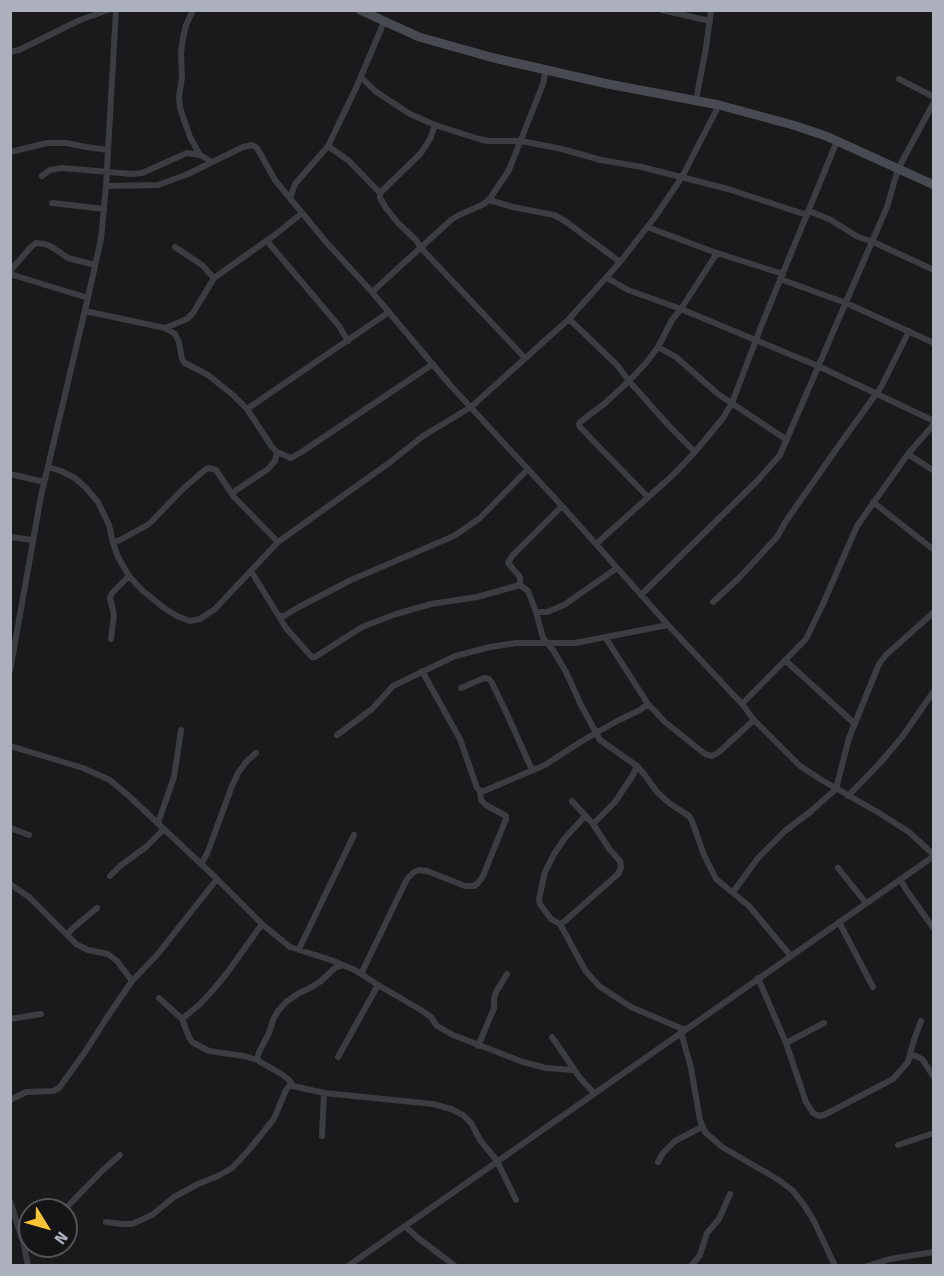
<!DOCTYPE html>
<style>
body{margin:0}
#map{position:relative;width:944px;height:1276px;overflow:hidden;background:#1a1a1c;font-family:"Fira Sans",sans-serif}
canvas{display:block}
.frame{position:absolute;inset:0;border:12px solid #acb0bc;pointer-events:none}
.north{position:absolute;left:18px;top:1198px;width:60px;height:60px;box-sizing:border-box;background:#151517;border:2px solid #515359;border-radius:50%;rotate:127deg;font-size:16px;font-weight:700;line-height:24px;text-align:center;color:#acb0bc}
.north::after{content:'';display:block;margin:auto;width:21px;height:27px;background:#fac534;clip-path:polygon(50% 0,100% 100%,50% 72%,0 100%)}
</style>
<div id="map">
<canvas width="944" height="1276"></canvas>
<div class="frame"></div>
<div class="north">N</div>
</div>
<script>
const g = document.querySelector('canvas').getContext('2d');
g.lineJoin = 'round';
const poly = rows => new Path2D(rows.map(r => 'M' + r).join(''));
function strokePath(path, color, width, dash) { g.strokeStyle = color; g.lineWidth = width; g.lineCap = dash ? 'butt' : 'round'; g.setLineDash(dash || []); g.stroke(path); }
const street = poly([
 [193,10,186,25,183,38,181,53,182,77,179,97,180,108,190,137,200,155],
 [662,10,710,21],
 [10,52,19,50,80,20,108,10],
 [361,77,375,91,410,114,435,125,479,139,488,141,521,141,562,149,601,160,642,167,728,189,807,215],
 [899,79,934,97],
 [696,100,706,48,711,10],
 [328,146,349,161,380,193,380,198,386,208,398,223,416,240,421,248,525,358],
 [10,152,47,143,66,143,86,147,108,150],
 [42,176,50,170,62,168,132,174,142,173,187,153,200,155,212,162],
 [106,186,158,185,188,174,243,147,252,145,257,148,275,180,326,242,372,292,451,386,562,506,668,625,742,704,754,720,800,766,820,779,879,813,909,832,934,855],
 [380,193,421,153,430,139,435,125],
 [290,198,295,184,328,146,356,88,384,22],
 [489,200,513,207,554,215,565,221,620,262],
 [52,203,104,209],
 [809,211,831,220,858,237,871,241,934,270],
 [647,227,714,252,783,274],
 [267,241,339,326,348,341],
 [175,247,202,265,214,278],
 [10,271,31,247,36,243,45,244,52,247,68,258,95,265],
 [10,274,88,298],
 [607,278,628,290,681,309,818,366,934,421],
 [780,279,846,303,934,343],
 [372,292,451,220,459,215,482,205,489,200,509,170,543,84,546,70],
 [85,311,165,328,175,334,179,342,182,359,185,363,208,375,233,395,247,409,272,447,277,452,291,458,303,451,433,364],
 [569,319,617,365,629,381,670,427,695,452],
 [165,328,187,319,193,313,214,278,276,234,302,213],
 [658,347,676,357,718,394,787,440],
 [247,409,389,312],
 [908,454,934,471],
 [48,467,61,471,75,478,86,488,98,502,109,525,113,543,118,557,129,576,143,591,164,608,177,616,190,621,200,619,215,609,278,542,389,463,423,436,471,407,569,319,620,262,655,217,682,177,719,105],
 [10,474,44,482],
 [232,493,268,469,275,461,277,452],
 [648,497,604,452,580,427,579,424,580,422,604,404,629,381,646,363,658,347,672,320,681,309,717,253],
 [873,502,934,550],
 [562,506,512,556,508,563,520,577,520,585,528,591,536,612,543,638,553,650,566,672,581,705,600,740,637,766,644,774,657,792,669,803,689,816,692,821,704,855,716,879,749,906,790,955],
 [10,537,33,540],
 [113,543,122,539,149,524,184,488,206,469,209,468,216,470,234,497,278,542],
 [596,544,673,475,695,452,723,418,732,403,762,324,837,141],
 [251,571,286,628,310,655,312,657,315,657,362,627,396,614,431,604,477,597,520,585],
 [641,595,759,479,780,455,887,207,898,169,934,102],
 [713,602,738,579,777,537,786,521,835,451,881,387,909,331],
 [536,612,547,612,564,605,617,568],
 [280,616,284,616,299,607,351,580,454,536,480,518,528,469],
 [605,637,648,704,665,722,705,754,712,756,719,752,754,720],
 [111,639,114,615,110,598,112,593,129,576],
 [785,660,855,724],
 [10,671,41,496,89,293,101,239,106,186,116,10],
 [461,688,484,678,489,679,492,683,507,714,532,770],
 [742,704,806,639,823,604,857,526,908,454,934,424],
 [337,735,372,709,393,686,455,656,490,647,516,643,575,643,668,625],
 [10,746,83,768,110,780,130,797,217,879,262,924,290,947,331,960,355,970,378,985,421,1010,431,1017,437,1026,453,1035,523,1062,546,1068,574,1070],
 [480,791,484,791,545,765,582,741,617,721,640,710,648,704],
 [848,796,880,763,902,737,934,691],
 [585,816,565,838,554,854,545,872,539,899,540,904,551,919,560,924,585,970,599,986,631,1007,685,1030],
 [158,823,174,777,181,730],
 [593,824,615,802,633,775,637,766],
 [10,828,29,835],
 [201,864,207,854,232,786,238,773,246,762,256,753],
 [838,868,866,903],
 [110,876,120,866,146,847,164,829],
 [900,879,907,891,934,929],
 [10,884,29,897,76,944,88,950,108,954,117,961,132,981],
 [733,892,758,858,785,831,810,812,836,789,849,738,879,664,886,655,934,612],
 [839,922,873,987],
 [560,924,565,921,618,874,621,867,620,861,610,850,593,824,572,801],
 [67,935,72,929,97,908],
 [299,949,354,835],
 [361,974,407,879,414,872,419,870,427,871,465,886,474,886,478,883,483,876,506,819,506,816,486,805,481,800,480,791,477,788,460,739,422,671],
 [758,978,786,1043,806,1102,813,1113,819,1116,824,1115,893,1079,908,1062,913,1043,921,1021],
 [159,998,182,1019,189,1037,192,1042,209,1051,244,1056,257,1060,283,1075,289,1080,293,1086,324,1093,433,1104,451,1109,463,1115,471,1123,480,1140,497,1161,516,1200],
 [10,1019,41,1014],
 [182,1019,200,1004,213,990,227,973,262,924],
 [681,1032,691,1068,700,1120,705,1132,722,1147,779,1180,793,1191,804,1205,814,1221,835,1266],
 [552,1037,580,1078,594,1093],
 [786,1043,824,1023],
 [478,1046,494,1008,494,999,496,992,507,974],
 [910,1055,916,1056,922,1059,934,1077],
 [338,1057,378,985],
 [257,1060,259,1052,269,1033,273,1020,278,1011,286,1002,299,993,310,988,321,981,335,968,343,965],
 [10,1100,26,1092,53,1091,59,1088,85,1052,106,1019,132,981,157,955,217,879],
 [322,1136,324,1093],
 [898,1145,934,1133],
 [658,1162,663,1153,675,1141,702,1127],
 [10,1201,24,1245,28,1266],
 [64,1210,102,1171,120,1155],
 [106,1222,122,1224,132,1224,152,1215,174,1197,198,1184,218,1176,232,1168,248,1151,273,1120,276,1114,286,1090,289,1086,293,1086],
 [405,1226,418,1238,455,1266],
 [348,1266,934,856],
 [691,1266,700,1255,707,1233,719,1219,730,1194],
 [867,1266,890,1259,934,1252]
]);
const secondary = poly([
 [360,10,419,37,494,58,608,84,719,105,793,125,826,136,934,185]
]);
strokePath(street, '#3c3d43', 6);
strokePath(secondary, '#484a51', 9);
</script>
